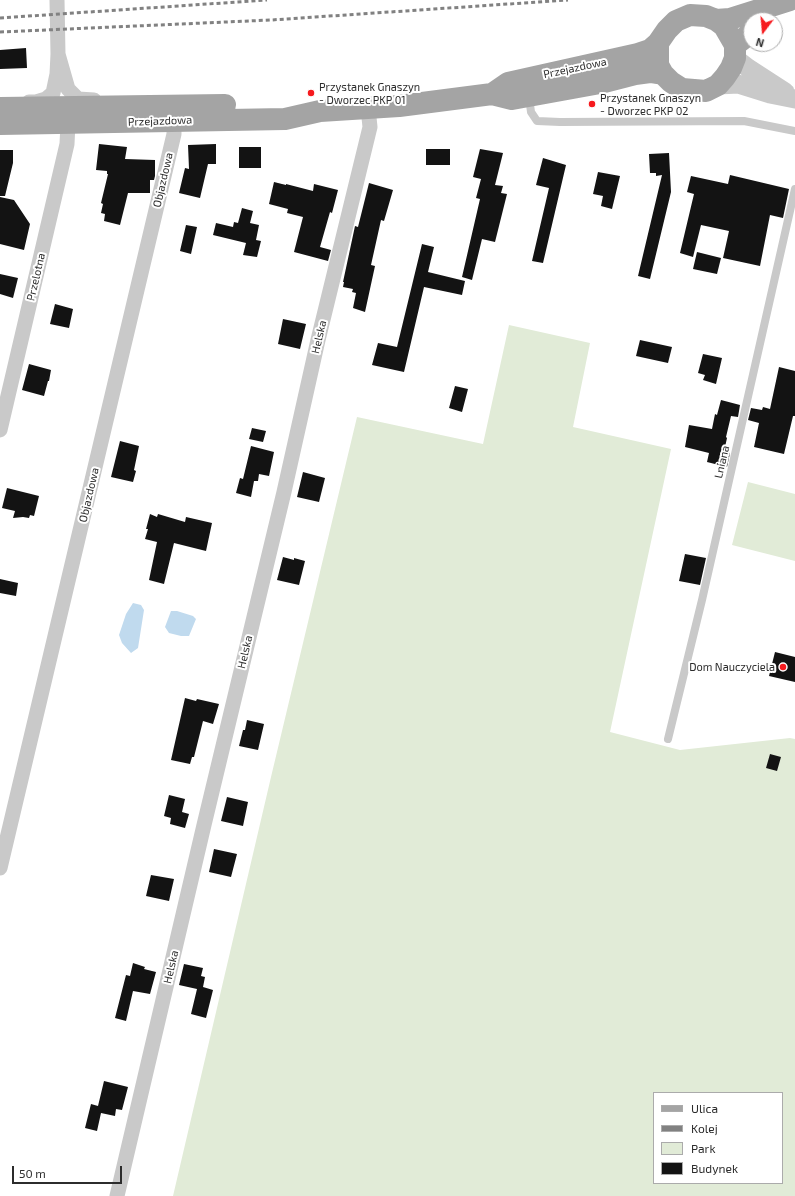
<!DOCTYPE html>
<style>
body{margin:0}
#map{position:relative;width:795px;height:1196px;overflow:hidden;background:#fff;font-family:"Exo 2",sans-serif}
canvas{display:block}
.legend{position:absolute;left:653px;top:1092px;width:130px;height:92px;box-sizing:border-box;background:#fff;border:1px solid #ababab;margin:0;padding:5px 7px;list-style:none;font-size:12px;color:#2c2c2c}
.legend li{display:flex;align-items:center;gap:8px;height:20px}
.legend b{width:20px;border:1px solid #ababab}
.north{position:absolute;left:743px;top:12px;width:40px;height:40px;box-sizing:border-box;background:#fff;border:1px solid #ababab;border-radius:50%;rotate:196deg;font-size:11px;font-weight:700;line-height:16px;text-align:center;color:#2c2c2c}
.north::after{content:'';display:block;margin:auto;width:14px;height:18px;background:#f61a1e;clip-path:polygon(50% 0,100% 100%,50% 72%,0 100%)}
.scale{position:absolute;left:12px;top:1166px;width:110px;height:18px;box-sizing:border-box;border:2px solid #2c2c2c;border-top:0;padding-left:5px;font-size:12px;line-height:14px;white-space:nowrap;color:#2c2c2c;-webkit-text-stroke:3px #fff;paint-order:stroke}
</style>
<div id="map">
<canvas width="795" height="1196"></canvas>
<ul class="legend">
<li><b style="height:5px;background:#a4a4a4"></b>Ulica</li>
<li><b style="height:5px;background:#818181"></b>Kolej</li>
<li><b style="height:11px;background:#e1ebd7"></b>Park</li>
<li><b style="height:11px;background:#131313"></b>Budynek</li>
</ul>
<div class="north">N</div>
<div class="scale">50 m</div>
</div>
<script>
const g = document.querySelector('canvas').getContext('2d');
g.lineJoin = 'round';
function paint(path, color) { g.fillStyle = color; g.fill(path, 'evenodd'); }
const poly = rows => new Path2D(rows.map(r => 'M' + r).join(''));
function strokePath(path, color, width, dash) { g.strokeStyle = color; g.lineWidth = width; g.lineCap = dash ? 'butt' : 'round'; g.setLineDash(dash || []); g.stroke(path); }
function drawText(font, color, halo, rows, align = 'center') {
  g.font = font + ' "Exo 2",sans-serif'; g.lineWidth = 4; g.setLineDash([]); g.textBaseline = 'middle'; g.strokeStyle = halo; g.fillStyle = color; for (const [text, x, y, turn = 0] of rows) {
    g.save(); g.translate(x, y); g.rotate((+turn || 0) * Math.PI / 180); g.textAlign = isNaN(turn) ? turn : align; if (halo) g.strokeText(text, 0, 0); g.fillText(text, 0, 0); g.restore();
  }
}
const green = poly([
 [509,325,590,343,573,427,671,449,610,732,680,750,790,738,795,739,795,1196,173,1196,271,777,357,417,483,444],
 [654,1093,782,1093,782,1183,654,1183],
 [748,482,795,494,795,561,732,545]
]);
const water = poly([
 [133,603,141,605,144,610,138,648,131,653,122,643,119,635,126,614],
 [171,611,177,611,193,616,196,619,189,636,181,636,169,633,165,627]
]);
const building = poly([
 [26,48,27,68,0,69,0,50],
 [99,144,127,147,125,159,155,160,155,176,154,180,150,180,150,193,128,193,120,225,104,221,105,214,101,213,103,204,101,203,108,174,107,174,107,171,96,170],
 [216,144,216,164,208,164,200,198,179,193,185,168,189,169,188,145],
 [239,147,261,147,261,168,239,168],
 [426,149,450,149,450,165,426,165],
 [480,149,503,153,495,185,503,186,501,193,507,194,495,242,482,239,472,280,462,277,480,199,476,198,481,179,473,177],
 [0,150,13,150,13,163,5,196,0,196],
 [669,153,671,192,650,279,638,276,662,175,656,176,656,173,650,173,649,154],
 [543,158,566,165,543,263,532,261,549,188,536,185],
 [598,172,620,176,612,209,601,206,603,196,593,194],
 [730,175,789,189,783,218,770,215,760,266,723,258,729,231,701,225,693,257,680,253,694,194,687,192,691,176,728,184],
 [274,182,286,185,286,184,313,191,314,184,338,190,332,213,330,212,320,247,331,250,328,261,294,252,303,217,287,213,288,209,269,204],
 [369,183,393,190,384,221,381,220,371,265,375,266,365,312,353,308,356,293,352,292,353,289,343,287,344,282,343,282,355,226,358,227],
 [0,197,14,200,30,224,24,250,0,244],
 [242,208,253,211,250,223,259,225,256,240,261,241,257,257,243,255,246,243,213,235,216,223,233,227,234,222,238,223],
 [186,225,197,227,191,254,180,251],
 [422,244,434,247,428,272,465,281,462,295,424,287,404,372,372,365,378,343,397,347],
 [697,252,721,258,717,274,693,269],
 [0,274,18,278,13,298,0,294],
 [55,304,73,309,69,328,50,324],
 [283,319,306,324,300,349,278,344],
 [640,340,672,347,668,363,636,356],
 [703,354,722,358,716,384,703,380,705,375,698,373],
 [29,364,51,370,49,381,48,381,44,396,22,390],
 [779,367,795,371,795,416,793,416,784,454,754,447,759,423,748,420,751,408,762,410,763,407,770,409],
 [455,386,468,389,462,412,449,408],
 [721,400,740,405,738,417,731,416,726,437,727,438,725,447,730,453,727,467,707,462,709,453,685,447,689,425,712,429,715,414,717,415],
 [252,428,266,431,263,442,249,439],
 [120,441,139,446,134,470,136,471,133,482,111,477],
 [251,446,274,452,269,476,259,474,258,481,254,481,251,497,236,493,240,478,243,479],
 [303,472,325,478,319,502,297,497],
 [7,488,39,496,34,516,30,515,29,518,23,517,13,518,15,511,2,508],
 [150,514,157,517,158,514,185,522,186,517,212,523,206,551,174,543,164,584,149,580,157,542,145,539,148,529,146,529],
 [685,554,706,558,700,585,679,581],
 [283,557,294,560,294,558,305,561,299,585,277,580],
 [0,579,18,583,16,596,0,593],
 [775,652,795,657,795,682,769,676],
 [185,698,196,701,197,699,219,704,213,724,203,721,194,757,192,757,190,764,171,760],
 [247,720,264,724,258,750,239,746,243,730,245,730],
 [770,754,781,757,777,771,766,768],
 [169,795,185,799,182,812,189,814,185,828,170,824,171,818,164,816],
 [227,797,248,802,243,826,221,821],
 [214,849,237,854,231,877,209,872],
 [151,875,174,879,169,901,146,896],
 [133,963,145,967,144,969,156,972,150,994,133,991,126,1021,115,1018,126,975,130,976],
 [184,964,203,968,201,976,205,977,203,987,213,990,206,1018,191,1014,197,989,179,985],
 [104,1081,128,1087,122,1110,116,1109,115,1116,101,1113,97,1131,85,1128,91,1104,98,1106]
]);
const service = poly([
 [529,97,531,112,537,121,560,122,744,121,795,131],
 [668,739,702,600,795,189]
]);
const minor = poly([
 [58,54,68,89,78,99,94,100],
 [29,102,36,102,46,99,53,93,57,74,58,54,57,0],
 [0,430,67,144,68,123],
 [0,868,174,134,174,121],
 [117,1196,204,825,284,492,318,340,370,127,368,108]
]);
const tertiary = poly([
 [735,58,748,68,785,92],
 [718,85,738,84,770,94,795,99]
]);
const primary = poly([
 [690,15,706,16,716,20,724,26,735,45,735,58,731,68,725,77,718,85,706,91,682,89,671,82,663,74,658,65,658,43,667,30,676,21,690,15],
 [716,20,730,19,790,0],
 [735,45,751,33],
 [492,94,508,83,638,54,650,50,658,43],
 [0,108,225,105],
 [0,124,285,119,320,111,399,106,492,94,512,99,600,83,635,74,650,72,663,74]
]);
const rail = poly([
 [0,18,267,0],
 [0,32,271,20,568,0]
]);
const markers = [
 [311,93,4,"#f61a1e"],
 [592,104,4,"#f61a1e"],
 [783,667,4,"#f61a1e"]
];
const streetNames = [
 ["Przejazdowa",575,68,-12],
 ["Przejazdowa",160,121,-2],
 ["Objazdowa",163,180,-77],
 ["Przelotna",36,277,-77],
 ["Helska",319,337,-77],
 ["Lniana",722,462,-77],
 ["Objazdowa",89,495,-77],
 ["Helska",245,652,-77],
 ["Helska",171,967,-77]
];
const poiNames = [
 ["Przystanek Gnaszyn",319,87],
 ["- Dworzec PKP 01",319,100],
 ["Przystanek Gnaszyn",600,98],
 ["- Dworzec PKP 02",600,111],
 ["Dom Nauczyciela",775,667,"right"]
];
paint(green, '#e1ebd7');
paint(water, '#c0daee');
paint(building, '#131313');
strokePath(service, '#c9c9c9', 8);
strokePath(minor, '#c9c9c9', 15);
strokePath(tertiary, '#c9c9c9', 19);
strokePath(primary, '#a4a4a4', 22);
strokePath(rail, '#818181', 3, [4, 3]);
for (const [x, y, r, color] of markers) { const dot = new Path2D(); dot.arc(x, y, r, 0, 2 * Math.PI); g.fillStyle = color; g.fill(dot); strokePath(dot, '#fff', 1.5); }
drawText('11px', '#2c2c2c', '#fff', streetNames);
drawText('11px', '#2c2c2c', '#fff', poiNames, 'left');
</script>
